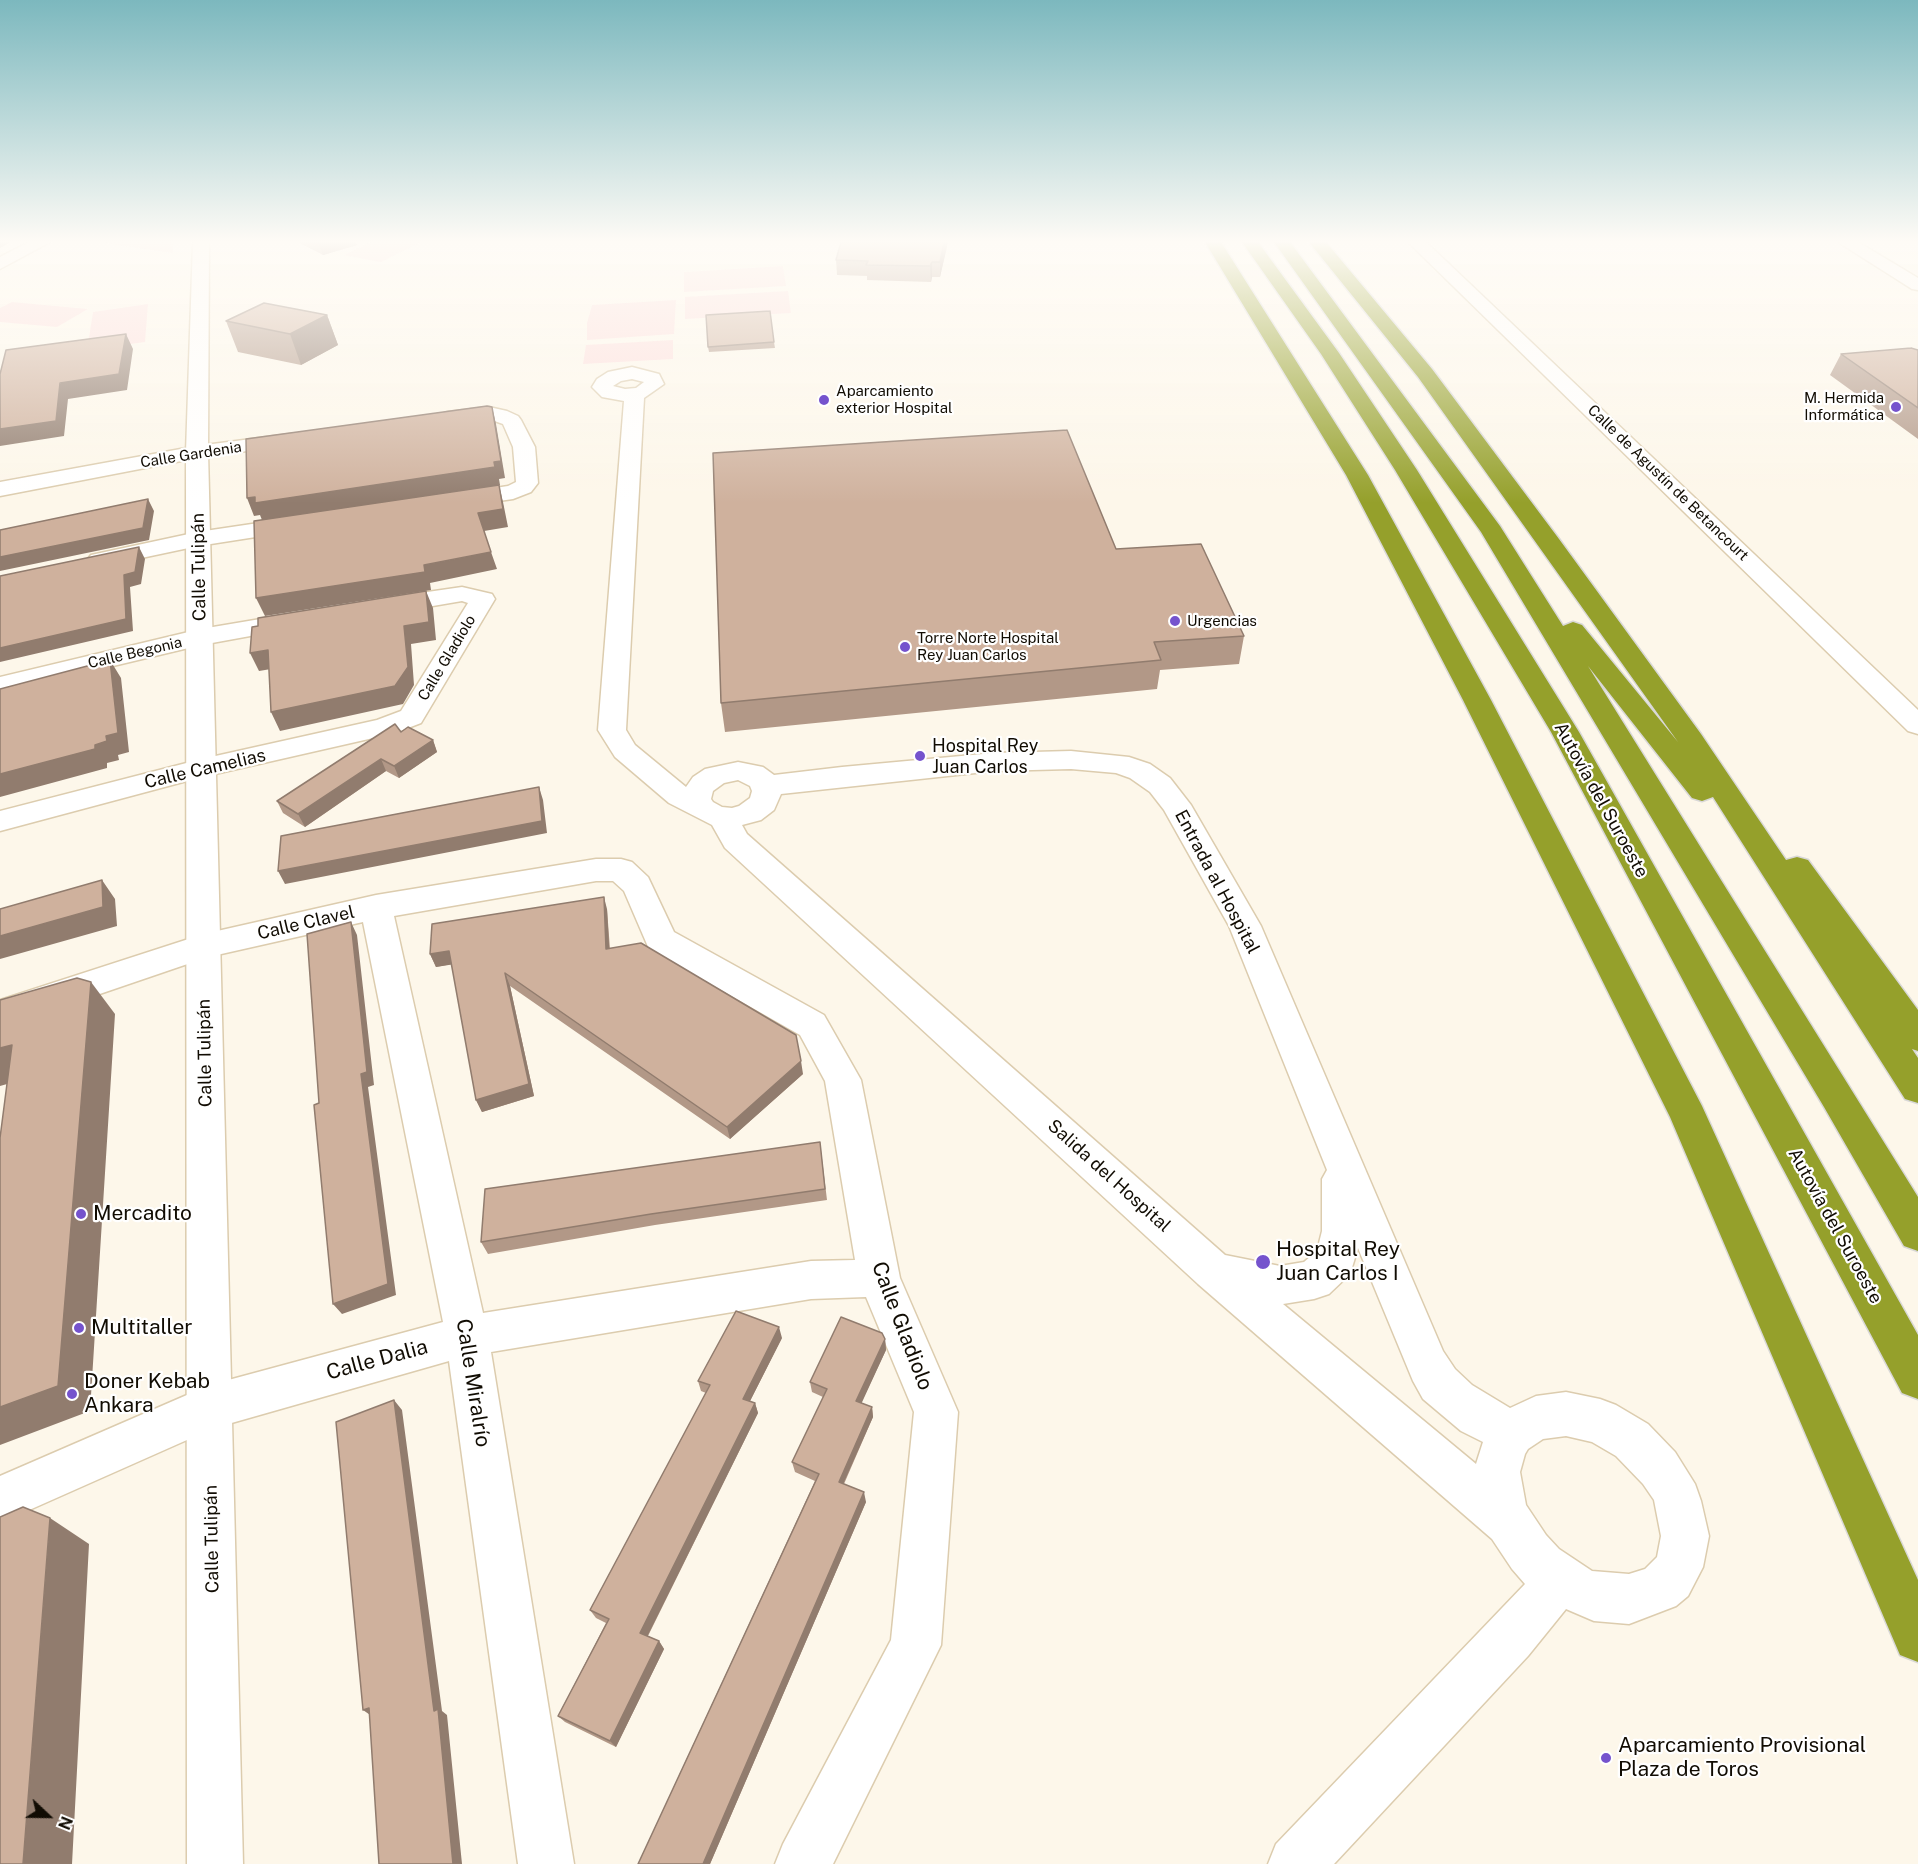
<!DOCTYPE html>
<meta charset="utf-8">
<style>
body{margin:0}
#map{position:relative;width:1918px;height:1864px;overflow:hidden;background:#fdf7ea;font-family:"Public Sans",sans-serif}
canvas{display:block}
.north{position:absolute;left:18px;top:1786px;width:60px;height:60px;-webkit-text-stroke:4px #fff;paint-order:stroke;rotate:112deg;font-size:16px;font-weight:700;line-height:24px;text-align:center;color:#110c03}
.north::after{content:'';display:block;margin:auto;width:21px;height:27px;background:#110c03;clip-path:polygon(50% 0,100% 100%,50% 72%,0 100%)}
</style>
<div id="map">
<canvas width="1918" height="1864"></canvas>
<div class="north">N</div>
</div>
<script>
const g = document.querySelector('canvas').getContext('2d');
g.lineJoin = 'round';
function paint(path, color) { g.fillStyle = color; g.fill(path, 'evenodd'); }
const poly = rows => new Path2D(rows.map(r => 'M' + r).join(''));
function strokePath(path, color, width, dash) { g.strokeStyle = color; g.lineWidth = width; g.lineCap = dash ? 'butt' : 'round'; g.setLineDash(dash || []); g.stroke(path); }
function drawText(font, color, halo, rows, align = 'center') {
  g.font = font + ' "Public Sans",sans-serif'; g.lineWidth = 4.5; g.setLineDash([]); g.textBaseline = 'middle'; g.strokeStyle = halo; g.fillStyle = color; for (const [text, x, y, turn = 0] of rows) {
    g.save(); g.translate(x, y); g.rotate((+turn || 0) * Math.PI / 180); g.textAlign = isNaN(turn) ? turn : align; if (halo) g.strokeText(text, 0, 0); g.fillText(text, 0, 0); g.restore();
  }
}
const green = poly([
 [103,242,173,242,173,253,112,244],
 [371,242,421,242,381,262,344,255],
 [783,266,786,286,684,292,684,272],
 [788,291,791,313,685,319,685,297],
 [676,300,674,334,587,340,587,323,592,305],
 [12,302,88,309,57,327,0,322,0,308],
 [148,304,145,342,87,350,93,312],
 [673,340,673,359,583,364,586,345]
]);
const minor = poly([
 [1408,242,1426,242,1918,710,1918,734,1908,731,1408,242],
 [1838,242,1858,242,1918,278,1918,290,1912,289,1838,242],
 [632,367,659,374,664,384,644,398,626,730,635,745,686,787,693,777,705,769,738,762,763,767,774,775,842,767,994,753,1071,751,1129,757,1150,764,1170,778,1191,805,1261,926,1443,1351,1455,1369,1472,1385,1510,1408,1536,1396,1566,1392,1600,1399,1616,1405,1648,1424,1675,1452,1695,1484,1701,1501,1709,1536,1703,1567,1688,1596,1676,1606,1629,1624,1594,1621,1566,1609,1528,1656,1334,1864,1268,1864,1276,1844,1525,1584,1512,1569,1492,1539,1198,1284,725,848,712,825,669,803,615,757,598,730,624,401,602,397,592,387,597,379,608,372,632,367],
 [632,379,644,382,636,388,625,389,613,386,621,381,632,379],
 [1071,769,1116,773,1130,778,1150,792,1164,810,1229,926,1327,1170,1322,1179,1322,1231,1317,1251,1304,1262,1280,1266,1225,1255,747,834,742,825,761,820,774,810,781,794,994,771,1071,769],
 [738,780,750,786,752,791,750,798,739,806,732,808,722,807,713,802,711,799,713,791,724,783,738,780],
 [1358,1248,1413,1381,1423,1399,1461,1431,1483,1442,1476,1464,1283,1304,1314,1299,1329,1294,1350,1274,1358,1248],
 [1566,1436,1592,1442,1616,1456,1643,1484,1654,1500,1661,1536,1657,1557,1645,1569,1629,1574,1592,1571,1559,1549,1546,1535,1526,1505,1520,1472,1525,1454,1528,1449,1543,1439,1566,1436],
 [489,407,507,411,518,416,521,420,535,447,538,483,531,492,513,499,457,507,449,505,446,500,449,495,508,486,516,482,513,447,503,424,489,419,448,424,441,422,438,418,441,414,448,412,489,407],
 [290,434,297,436,300,440,297,444,197,458,0,496,0,482,197,446,290,434],
 [299,517,307,519,311,524,307,529,198,546,99,567,91,565,87,560,91,555,198,532,299,517],
 [462,587,492,594,495,599,421,723,395,733,202,777,0,831,0,811,202,759,377,720,401,711,468,603,462,601,386,614,377,611,373,606,377,601,386,598,462,587],
 [296,613,305,616,309,621,305,626,201,645,0,693,0,677,201,629,296,613],
 [596,859,621,859,632,862,648,877,674,932,824,1015,861,1080,900,1278,958,1412,941,1645,833,1864,775,1864,783,1844,891,1640,914,1412,866,1297,811,1299,491,1352,574,1864,518,1864,449,1361,214,1428,0,1523,0,1476,210,1385,443,1322,363,922,208,957,0,1028,0,1000,204,934,376,895,596,859],
 [596,881,613,881,624,891,649,949,800,1035,825,1081,855,1260,811,1261,483,1313,394,916,596,881]
]);
const tertiary = poly([
 [29,242,50,242,0,269,0,257,29,242],
 [193,242,209,242,208,452,243,1864,187,1864,186,452,193,242]
]);
const motorway = poly([
 [1205,242,1221,242,1368,475,1491,700,1702,1106,1918,1580,1918,1662,1900,1655,1670,1117,1463,700,1346,475,1205,242],
 [1242,242,1258,242,1339,353,1417,470,1579,732,1918,1335,1918,1399,1902,1393,1551,732,1395,470,1321,354,1242,242],
 [1274,242,1290,242,1500,526,1563,626,1573,622,1582,625,1678,742,1418,377,1309,242,1326,242,1432,369,1559,539,1701,734,1786,860,1797,857,1808,860,1918,1010,1918,1051,1912,1049,1918,1058,1918,1103,1905,1099,1713,797,1702,801,1692,798,1588,666,1918,1197,1918,1251,1904,1246,1824,1107,1481,532,1274,242]
]);
const wall = poly([
 [298,242,356,242,357,245,323,255],
 [948,242,940,277,932,277,931,282,867,280,867,276,837,275,836,260],
 [327,315,338,345,301,365,238,352,226,321],
 [774,342,775,348,709,352,708,347],
 [1918,350,1918,439,1830,375,1841,354],
 [1116,549,1244,636,1239,664,1160,670,1157,689,725,732,721,703],
 [401,732,433,740,437,752,399,778,386,771,305,827,283,813,277,801],
 [607,909,610,949,803,1074,730,1139,510,986,534,1096,482,1112,476,1100,452,964,436,967,430,954],
 [820,1142,827,1200,655,1225,488,1254,481,1242],
 [782,1338,750,1401,755,1403,758,1413,648,1636,659,1641,664,1649,616,1747,565,1722,558,1716,606,1623,596,1618,590,1610,706,1393,701,1391,698,1381],
 [885,1339,886,1350,861,1403,872,1407,873,1417,844,1484,866,1502,710,1864,638,1864,815,1481,795,1472,792,1462,823,1397,812,1392,810,1382]
]);
const shadedWall = poly([
 [0,242,11,242,0,248],
 [318,242,356,242,357,245,323,255],
 [944,242,948,242,940,277,940,262],
 [932,262,932,277,931,282,930,266],
 [327,315,338,345,301,365,290,334],
 [126,334,133,349,127,390,68,399,64,436,0,446,0,429],
 [492,407,496,424,505,478,499,479,500,485,499,485,503,502,508,527,484,531,478,513,262,520,260,515,254,516,247,498,494,462],
 [148,499,154,511,149,540,0,571,0,557],
 [139,547,145,559,141,584,130,587,133,631,0,662,0,648,124,575],
 [491,552,497,569,430,583,431,590,265,616,256,598],
 [426,591,433,608,436,640,411,644,414,685,403,704,280,731,271,712,404,626],
 [268,650,277,668,259,671,250,653],
 [110,660,121,678,129,752,118,755,119,760,107,763,107,768,0,797,0,774,95,745,106,736],
 [433,740,437,752,399,778,394,766],
 [381,759,386,771,305,827,298,814],
 [539,787,543,800,547,833,285,884,278,871],
 [102,880,115,899,117,926,0,959,0,936],
 [604,897,607,909,610,962,606,949],
 [351,922,357,935,374,1085,368,1087,396,1295,342,1314,333,1304,361,1074],
 [449,951,455,964,436,967,430,954],
 [505,973,510,986,534,1096,482,1112,476,1100],
 [91,982,115,1014,90,1411,0,1445,0,1407],
 [12,1045,39,1075,0,1086,0,1048],
 [801,1061,803,1074,730,1139,727,1127],
 [779,1327,782,1338,746,1409,743,1399],
 [885,1339,886,1350,858,1411,856,1401],
 [394,1400,402,1410,442,1711,447,1715,462,1864,453,1864],
 [755,1403,758,1413,645,1641,640,1633],
 [872,1407,873,1417,840,1491,839,1482],
 [864,1492,866,1502,710,1864,703,1864],
 [50,1518,89,1544,72,1864,23,1864],
 [659,1641,664,1649,616,1747,610,1741],
 [369,1708,373,1717,363,1710]
]);
const building = poly([
 [841,242,944,242,940,262,932,262,930,266,866,265,868,261,836,260,841,242],
 [264,303,327,315,290,334,226,321,264,303],
 [770,311,774,342,708,347,706,315,770,311],
 [126,334,119,374,60,383,56,421,0,429,0,374,6,350,126,334],
 [1911,348,1918,350,1918,408,1841,354,1911,348],
 [487,406,492,407,501,461,494,462,495,467,255,503,255,497,247,498,246,439,487,406],
 [1067,430,1116,549,1201,544,1244,636,1154,642,1161,660,721,703,713,453,1067,430],
 [499,485,503,509,478,513,491,552,424,565,425,572,256,598,254,521,499,485],
 [148,499,143,528,0,557,0,530,148,499],
 [139,547,135,572,124,575,126,619,0,648,0,576,139,547],
 [426,591,429,622,404,626,408,667,395,686,271,712,268,650,250,653,252,627,258,626,258,618,426,591],
 [110,660,118,733,106,736,107,741,95,745,95,749,0,774,0,689,110,660],
 [395,724,401,732,408,727,433,740,394,766,381,759,298,814,277,801,395,724],
 [539,787,542,821,278,871,281,836,539,787],
 [102,880,103,907,0,936,0,909,102,880],
 [604,897,606,949,641,943,796,1035,801,1061,727,1127,505,973,529,1084,476,1100,449,951,430,954,432,924,604,897],
 [351,922,367,1072,361,1074,388,1284,333,1304,314,1105,319,1103,307,934,351,922],
 [77,978,91,982,58,1386,0,1407,0,1138,12,1045,0,1048,0,1000,77,978],
 [820,1142,825,1189,651,1214,481,1242,485,1189,820,1142],
 [736,1311,779,1327,743,1399,755,1403,640,1633,659,1641,610,1741,558,1716,609,1619,590,1610,710,1385,698,1381,736,1311],
 [841,1317,882,1333,885,1339,856,1401,872,1407,839,1482,864,1492,703,1864,638,1864,819,1474,792,1462,827,1389,810,1382,841,1317],
 [394,1400,434,1711,438,1709,453,1864,379,1864,369,1708,363,1710,336,1422,394,1400],
 [23,1507,50,1518,23,1864,0,1864,0,1517,23,1507]
]);
const markers = [
 [824,400,6,"#7553cd"],
 [1896,407,6,"#7553cd"],
 [1175,621,6,"#7553cd"],
 [905,647,6,"#7553cd"],
 [920,756,6,"#7553cd"],
 [81,1214,6,"#7553cd"],
 [1263,1262,8,"#7553cd"],
 [79,1328,6,"#7553cd"],
 [72,1394,6,"#7553cd"],
 [1606,1758,6,"#7553cd"]
];
const farPoinames = [
 ["Aparcamiento",836,391],
 ["exterior Hospital",836,408],
 ["M. Hermida",1884,398,"right"],
 ["Informática",1884,415,"right"],
 ["Urgencias",1187,621],
 ["Torre Norte Hospital",917,638],
 ["Rey Juan Carlos",917,655]
];
const farStreetnames = [
 ["Calle Gardenia",191,455,-9],
 ["Calle de Agustín de Betancourt",1668,483,44],
 ["Calle Begonia",135,653,-13],
 ["Calle Gladiolo",447,658,-59]
];
const streetNames = [
 ["Calle Tulipán",199,567,-91],
 ["Calle Camelias",205,769,-13],
 ["Autovía del Suroeste",1601,800,61],
 ["Entrada al Hospital",1217,882,62],
 ["Calle Clavel",306,923,-13],
 ["Calle Tulipán",205,1053,-91],
 ["Salida del Hospital",1109,1176,42],
 ["Autovía del Suroeste",1835,1226,61],
 ["Calle Tulipán",212,1539,-91]
];
const poiNames = [
 ["Hospital Rey",932,746],
 ["Juan Carlos",932,767]
];
const nearPoinames = [
 ["Mercadito",93,1214],
 ["Hospital Rey",1276,1250],
 ["Juan Carlos I",1276,1274],
 ["Multitaller",91,1328],
 ["Doner Kebab",84,1382],
 ["Ankara",84,1406],
 ["Aparcamiento Provisional",1618,1746],
 ["Plaza de Toros",1618,1770]
];
const nearStreetnames = [
 ["Calle Gladiolo",902,1326,69],
 ["Calle Dalia",377,1360,-15],
 ["Calle Miralrío",473,1383,81]
];
paint(green, '#fddddb');
strokePath(minor, '#dcccae', 3);
strokePath(tertiary, '#dcccae', 3);
strokePath(motorway, '#d9d8d7', 3);
paint(minor, '#fff');
paint(tertiary, '#fff');
paint(motorway, '#95a02b');
paint(wall, '#b29887');
paint(shadedWall, '#917c6e');
paint(building, '#cfb19d');
strokePath(building, '#917c6e', 1.5);
const sky = g.createLinearGradient(0, 0, 0, 503);
sky.addColorStop(0, '#7cb8be');
sky.addColorStop(0.48, '#fefbf6');
sky.addColorStop(1, '#fefbf600');
g.fillStyle = sky;
g.fillRect(0, 0, 1918, 503);
for (const [x, y, r, color] of markers) { const dot = new Path2D(); dot.arc(x, y, r, 0, 2 * Math.PI); g.fillStyle = color; g.fill(dot); strokePath(dot, '#fff', 2); }
drawText('15px', '#110c03', '#fff', farPoinames, 'left');
drawText('15px', '#110c03', '#fff', farStreetnames);
drawText('18px', '#110c03', '#fff', streetNames);
drawText('18px', '#110c03', '#fff', poiNames, 'left');
drawText('21px', '#110c03', '#fff', nearPoinames, 'left');
drawText('21px', '#110c03', '#fff', nearStreetnames);
</script>
